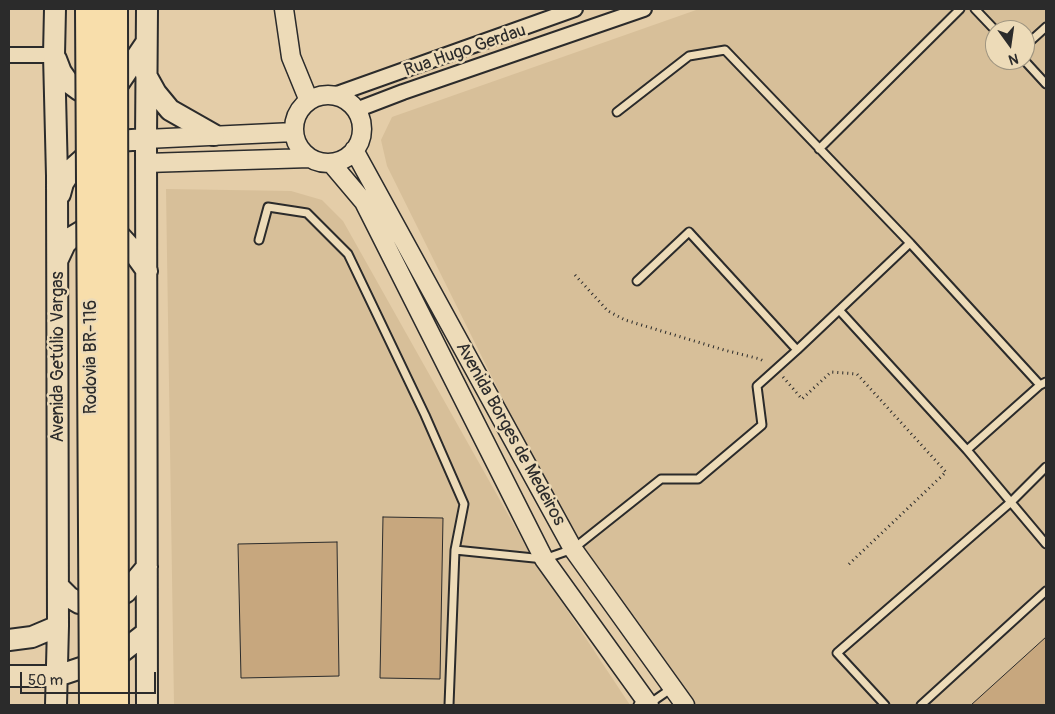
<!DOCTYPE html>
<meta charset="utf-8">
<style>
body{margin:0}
#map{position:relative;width:1055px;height:714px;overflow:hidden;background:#e4cda8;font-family:Pangolin,sans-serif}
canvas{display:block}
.frame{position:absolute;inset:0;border:10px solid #2b2b2b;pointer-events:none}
.north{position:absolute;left:985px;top:20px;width:50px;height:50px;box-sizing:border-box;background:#eddbb8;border:1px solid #9f9580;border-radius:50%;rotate:166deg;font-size:14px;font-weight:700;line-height:20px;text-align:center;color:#2b2b2b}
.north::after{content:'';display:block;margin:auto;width:18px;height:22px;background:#2b2b2b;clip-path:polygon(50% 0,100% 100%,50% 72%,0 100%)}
.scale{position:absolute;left:20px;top:672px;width:136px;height:22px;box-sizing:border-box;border:2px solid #2b2b2b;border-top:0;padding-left:6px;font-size:15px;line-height:18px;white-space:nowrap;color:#2b2b2b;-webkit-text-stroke:4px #eddbb8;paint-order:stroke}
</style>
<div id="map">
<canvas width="1055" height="714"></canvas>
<div class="frame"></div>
<div class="north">N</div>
<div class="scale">50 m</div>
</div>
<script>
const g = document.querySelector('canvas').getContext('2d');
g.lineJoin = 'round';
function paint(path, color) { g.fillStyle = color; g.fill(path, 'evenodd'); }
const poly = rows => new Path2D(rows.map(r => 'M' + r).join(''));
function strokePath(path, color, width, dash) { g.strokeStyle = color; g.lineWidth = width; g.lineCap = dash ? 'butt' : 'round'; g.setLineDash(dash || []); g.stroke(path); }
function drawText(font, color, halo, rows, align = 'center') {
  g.font = font + ' Pangolin,sans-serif'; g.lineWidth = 5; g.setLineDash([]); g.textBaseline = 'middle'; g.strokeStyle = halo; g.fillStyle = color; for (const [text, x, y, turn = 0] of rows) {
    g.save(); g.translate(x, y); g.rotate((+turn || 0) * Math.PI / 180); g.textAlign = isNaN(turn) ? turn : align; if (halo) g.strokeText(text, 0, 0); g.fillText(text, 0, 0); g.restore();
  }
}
const built = poly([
 [699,9,1046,9,1046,705,694,705,564,522,387,166,381,140,392,117],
 [995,30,1025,30,1025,60,995,60],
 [166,189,291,191,322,200,343,221,532,557,630,705,174,705]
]);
const building = poly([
 [383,517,443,518,440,679,380,678,383,517],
 [337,542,339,676,241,678,238,544,337,542],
 [1046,637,1046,705,971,705,1046,637]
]);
const path = poly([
 [575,275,608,311,625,320,724,350,760,359,765,362],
 [783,377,802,399,831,372,857,374,946,472,847,566]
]);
const service = poly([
 [975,9,995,30],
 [1025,46,1046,27],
 [1024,60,1046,84],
 [617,112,689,56,725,50,910,243,1040,385,1046,382],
 [819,149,960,9],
 [259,240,268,207,307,213,348,254,425,415,464,504,455,550,544,559,573,549,661,479,698,479,762,425,757,386,797,350],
 [637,281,689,232,797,350,910,243],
 [840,311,967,450,1040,385],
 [967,450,1046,544],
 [449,705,455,550],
 [638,705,649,704,672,688],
 [885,705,837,653,1011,502,1046,467],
 [921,705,1046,591]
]);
const minor = poly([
 [9,55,54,55],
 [334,95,575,9],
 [356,110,403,92,644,9]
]);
const tertiary = poly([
 [284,9,291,57,309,101],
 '294 129a34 34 0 1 1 68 0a34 34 0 1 1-68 0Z',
 [146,139,294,132],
 [354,150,573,549,685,705],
 [146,163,310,158],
 [331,163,364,202,544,559,649,705]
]);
const secondary = poly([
 [55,9,54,55,57,176,58,626,56,705],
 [147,9,146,139,147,705],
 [56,59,61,72,68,82,79,90,92,92,105,90,119,83,146,43],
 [146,75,156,93,170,110,214,135],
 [60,194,63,183,72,169,92,151,118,141,146,139],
 [58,259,65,244,72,237,82,231,95,228,106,230,119,235,129,246,147,271],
 [58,586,69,597,79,603,89,605,99,605,113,600,126,592,147,567],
 [9,640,32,637,58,626],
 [9,676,57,676,87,666,118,655,146,633]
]);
const motorwayBridge = poly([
 [89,9,93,705],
 [114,9,115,705]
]);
const streetNames = [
 ["Rua Hugo Gerdau",465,51,-19],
 ["Avenida Getúlio Vargas",58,357,-90],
 ["Rodovia BR-116",91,357,-90],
 ["Avenida Borges de Medeiros",510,434,61]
];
paint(built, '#d7bf99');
paint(building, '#c7a77e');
strokePath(building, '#2b2b2b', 1);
strokePath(service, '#2b2b2b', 11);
strokePath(minor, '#2b2b2b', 18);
strokePath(tertiary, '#2b2b2b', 21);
strokePath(secondary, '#2b2b2b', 24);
strokePath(path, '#2b2b2b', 3, [1, 4]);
strokePath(service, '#eddbb8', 7);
strokePath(minor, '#eddbb8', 14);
strokePath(tertiary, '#eddbb8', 18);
strokePath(secondary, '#eddbb8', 20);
strokePath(motorwayBridge, '#2b2b2b', 30, []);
strokePath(motorwayBridge, '#f8deab', 26);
drawText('18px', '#2b2b2b', '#eddbb8', streetNames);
</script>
